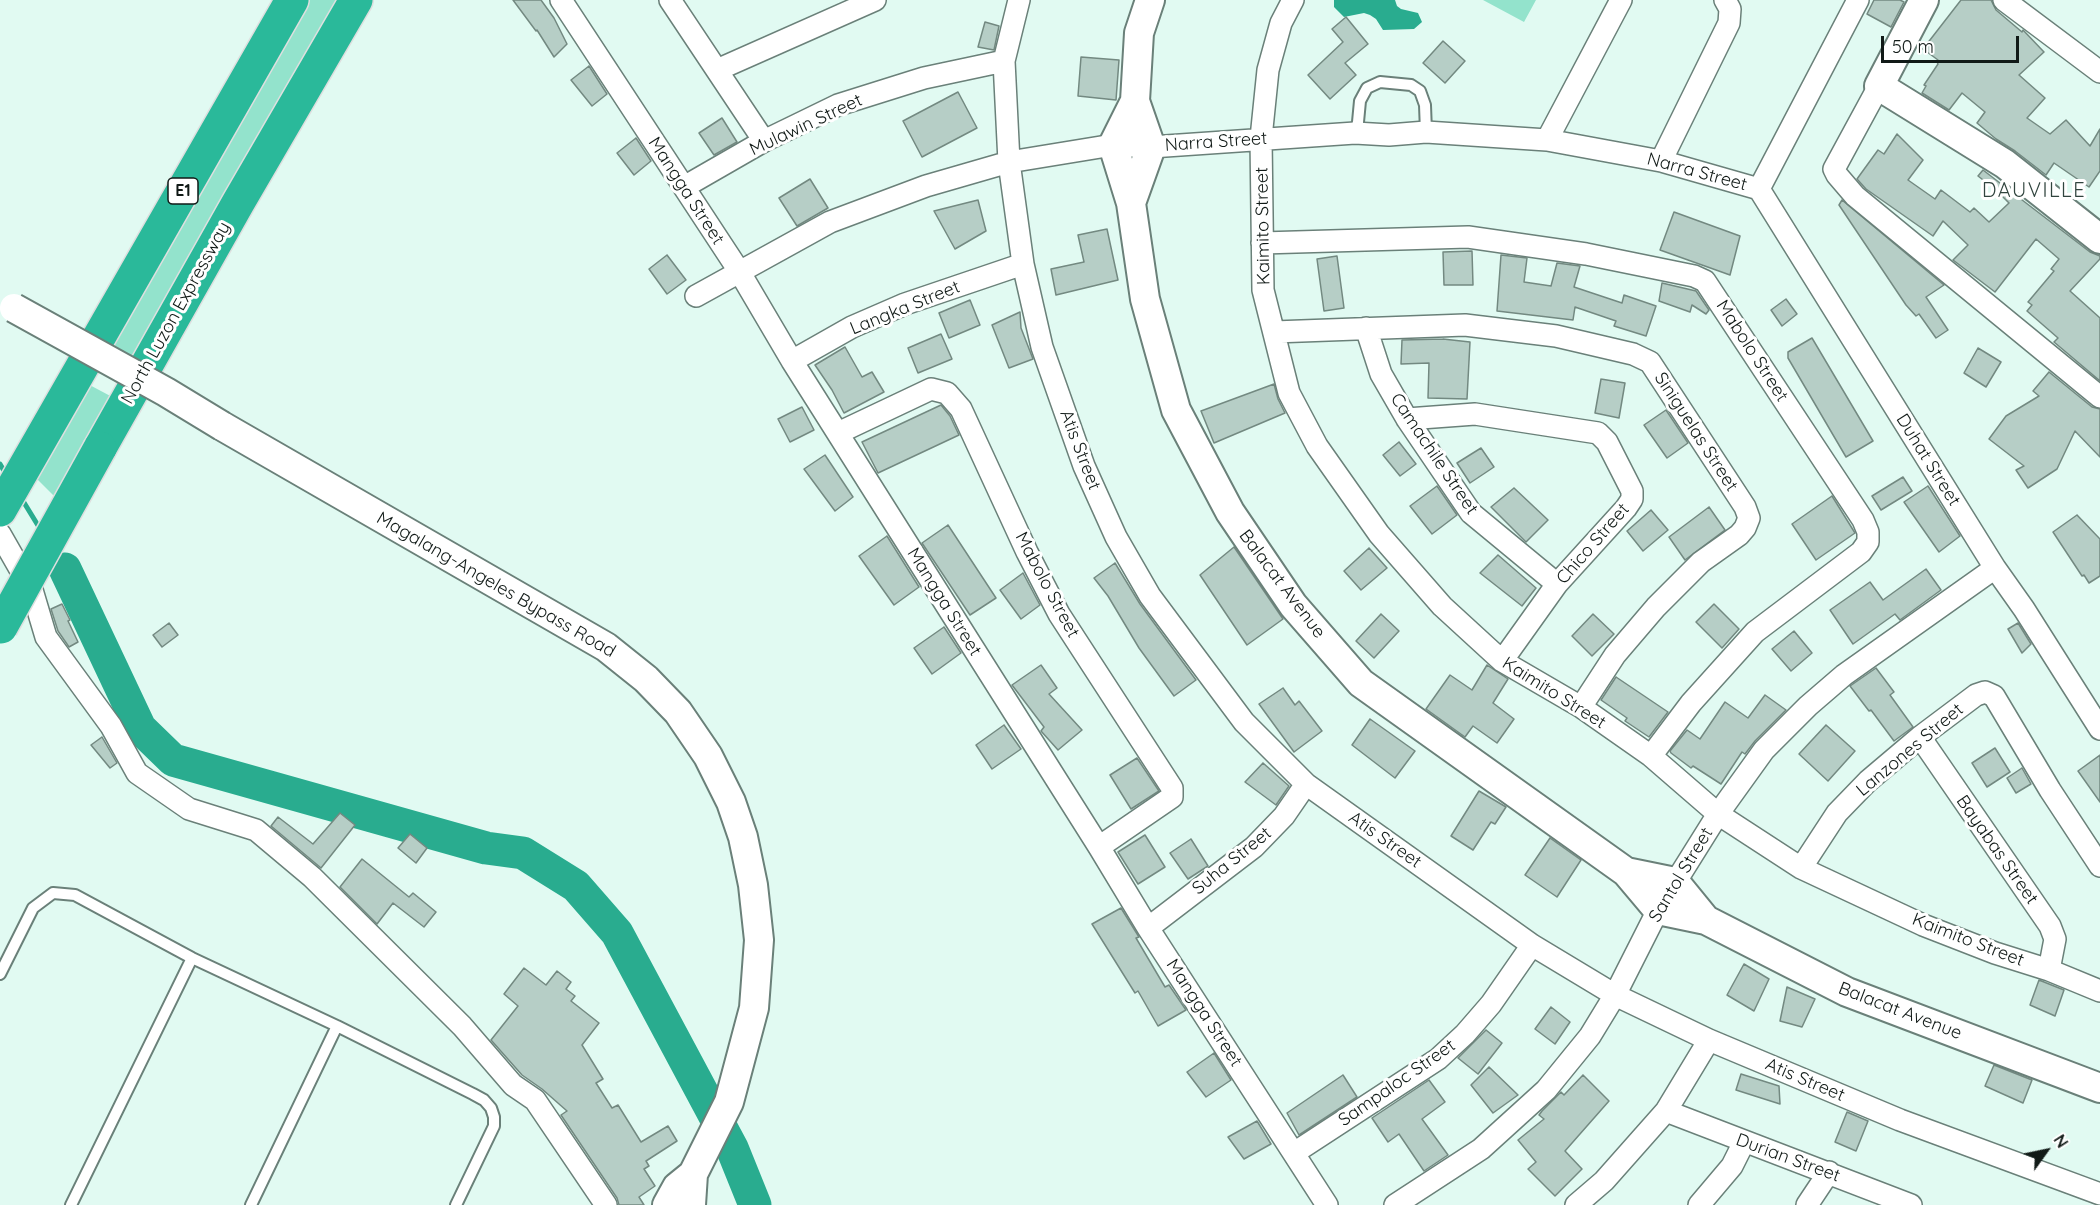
<!DOCTYPE html>
<style>
body{margin:0}
#map{position:relative;width:2100px;height:1205px;overflow:hidden;background:#e1faf2;font-family:Quicksand,sans-serif}
canvas{display:block}
.north{position:absolute;left:2016px;top:1121px;width:60px;height:60px;-webkit-text-stroke:4px #fff;paint-order:stroke;rotate:57deg;font-size:16px;font-weight:700;line-height:24px;text-align:center;color:#111a17}
.north::after{content:'';display:block;margin:auto;width:21px;height:27px;background:#111a17;clip-path:polygon(50% 0,100% 100%,50% 72%,0 100%)}
.scale{position:absolute;left:1881px;top:36px;width:138px;height:27px;box-sizing:border-box;border:3px solid #111a17;border-top:0;padding-left:8px;font-size:18px;line-height:21px;white-space:nowrap;color:#111a17;-webkit-text-stroke:4px #fff;paint-order:stroke}
</style>
<div id="map">
<canvas width="2100" height="1205"></canvas>
<div class="north">N</div>
<div class="scale">50 m</div>
</div>
<script>
const g = document.querySelector('canvas').getContext('2d');
g.lineJoin = 'round';
function paint(path, color) { g.fillStyle = color; g.fill(path, 'evenodd'); }
const poly = rows => new Path2D(rows.map(r => 'M' + r).join(''));
function strokePath(path, color, width, dash) { g.strokeStyle = color; g.lineWidth = width; g.lineCap = dash ? 'butt' : 'round'; g.setLineDash(dash || []); g.stroke(path); }
function drawText(font, color, halo, rows, align = 'center') {
  g.font = font + ' Quicksand,sans-serif'; g.lineWidth = 6; g.setLineDash([]); g.textBaseline = 'middle'; g.strokeStyle = halo; g.fillStyle = color; for (const [text, x, y, turn = 0] of rows) {
    g.save(); g.translate(x, y); g.rotate((+turn || 0) * Math.PI / 180); g.textAlign = isNaN(turn) ? turn : align; if (halo) g.strokeText(text, 0, 0); g.fillText(text, 0, 0); g.restore();
  }
}
const green = poly([
 [303,0,342,0,131,375,98,358],
 [1483,0,1536,0,1524,22],
 [84,382,116,399,58,500,34,476]
]);
const water = poly([
 [1334,0,1395,0,1397,6,1401,9,1418,13,1422,22,1414,29,1383,30,1376,19,1370,15,1364,13,1344,17,1334,7]
]);
const stream = poly([
 [0,464,7,476],
 [20,496,42,532],
 [55,553,65,569]
]);
const river = poly([
 [65,569,140,728,173,760,486,848,523,853,576,886,617,933,732,1148,755,1205]
]);
const building = poly([
 [513,0,541,0,554,18,567,44,554,57,537,30,536,31,513,0],
 [1874,0,1900,0,1904,2,1891,27,1867,14,1874,0],
 [1961,0,1991,0,1996,10,2022,32,2023,30,2044,52,2019,75,2045,98,2027,118,2050,134,2066,120,2090,146,2100,129,2100,171,2089,187,2054,163,2046,175,2015,151,1996,139,1977,123,1985,112,1962,93,1949,110,1922,93,1926,86,1924,85,1938,64,1937,62,1938,60,1923,49,1961,0],
 [1346,17,1368,44,1345,63,1356,75,1330,99,1308,75,1343,42,1332,29,1346,17],
 [985,22,999,26,994,50,978,47,985,22],
 [1443,41,1465,61,1445,83,1423,63,1443,41],
 [1081,57,1119,60,1116,100,1078,96,1081,57],
 [589,66,607,94,592,106,571,80,589,66],
 [958,92,977,128,922,157,903,121,958,92],
 [722,118,737,142,714,155,699,133,722,118],
 [1897,134,1923,160,1908,180,1935,199,1941,190,1970,212,1974,208,1989,222,2009,203,1996,190,1978,176,1983,170,2090,252,2100,256,2100,259,2070,291,2100,318,2100,381,2054,342,2058,338,2027,311,2032,305,2028,302,2054,271,2051,269,2059,259,2036,239,1995,292,1953,260,1968,245,1943,221,1933,236,1866,189,1857,179,1878,150,1884,154,1897,134],
 [636,138,651,161,634,175,617,153,636,138],
 [810,179,828,208,797,226,779,198,810,179],
 [978,200,986,231,955,249,934,211,978,200],
 [1842,200,1944,285,1926,297,1948,330,1936,338,1919,314,1916,316,1906,305,1839,205,1842,200],
 [1674,212,1740,236,1730,275,1660,250,1674,212],
 [1107,229,1118,280,1056,295,1051,269,1084,262,1078,235,1107,229],
 [1472,251,1473,285,1444,285,1443,252,1472,251],
 [667,255,686,280,667,294,649,269,667,255],
 [1501,255,1527,258,1524,282,1551,286,1557,263,1580,266,1574,287,1622,303,1624,295,1656,306,1646,336,1614,326,1616,321,1575,307,1573,320,1497,311,1501,255],
 [1337,256,1344,308,1324,311,1317,259,1337,256],
 [1662,283,1696,291,1709,310,1706,314,1692,305,1690,312,1659,301,1662,283],
 [1786,299,1797,314,1782,326,1771,310,1786,299],
 [970,300,980,325,949,338,939,313,970,300],
 [1020,312,1021,328,1033,359,1009,368,992,325,1020,312],
 [941,334,952,359,918,373,908,348,941,334],
 [1812,338,1873,441,1846,457,1788,358,1788,352,1812,338],
 [1443,339,1470,342,1467,399,1428,398,1429,363,1401,364,1402,340,1443,339],
 [845,347,862,377,872,372,884,392,844,413,832,390,815,365,845,347],
 [1978,348,2001,362,1986,387,1964,373,1978,348],
 [2049,372,2092,407,2100,409,2100,457,2075,431,2057,469,2028,488,2016,470,2024,466,1989,439,2006,416,2039,396,2033,391,2049,372],
 [1601,379,1625,383,1619,418,1595,413,1601,379],
 [1274,384,1278,399,1285,413,1214,443,1201,411,1274,384],
 [941,405,950,416,959,435,878,473,862,442,941,405],
 [802,407,814,430,790,442,778,419,802,407],
 [1666,410,1688,443,1667,458,1644,425,1666,410],
 [1399,442,1416,464,1400,476,1383,455,1399,442],
 [1481,448,1494,467,1470,483,1457,463,1481,448],
 [825,455,853,497,835,511,804,469,825,455],
 [1903,477,1912,491,1881,510,1872,496,1903,477],
 [1437,486,1457,515,1432,534,1410,506,1437,486],
 [1928,486,1960,536,1939,552,1904,502,1928,486],
 [1514,488,1548,520,1526,542,1491,507,1514,488],
 [1832,496,1855,533,1816,560,1792,524,1832,496],
 [1709,507,1725,530,1685,560,1669,537,1709,507],
 [1651,510,1668,530,1643,551,1627,531,1651,510],
 [2077,515,2100,539,2100,576,2089,583,2084,575,2082,576,2053,532,2077,515],
 [948,525,996,598,970,615,922,543,948,525],
 [887,536,919,587,894,605,859,556,887,536],
 [1234,547,1283,619,1247,645,1200,575,1234,547],
 [1369,548,1387,568,1361,590,1344,571,1369,548],
 [1498,555,1536,588,1522,606,1480,573,1498,555],
 [1115,563,1140,604,1196,680,1174,696,1139,648,1108,596,1094,578,1115,563],
 [1926,569,1941,590,1900,620,1895,614,1853,644,1830,610,1870,582,1883,600,1926,569],
 [1023,573,1040,605,1021,619,1000,590,1023,573],
 [62,604,70,620,68,621,78,642,69,647,58,631,51,609,62,604],
 [1714,604,1739,629,1722,648,1696,622,1714,604],
 [1381,614,1399,631,1374,658,1356,641,1381,614],
 [1593,614,1614,634,1592,656,1572,636,1593,614],
 [169,623,178,635,162,647,153,635,169,623],
 [2018,623,2031,644,2022,653,2008,629,2018,623],
 [944,627,961,653,932,674,914,648,944,627],
 [1794,631,1812,653,1791,671,1772,649,1794,631],
 [1041,665,1057,688,1049,694,1082,730,1058,750,1041,731,1044,727,1012,685,1041,665],
 [1487,665,1508,679,1493,703,1514,719,1497,743,1473,726,1465,737,1426,709,1450,675,1472,690,1487,665],
 [1876,668,1894,692,1890,695,1913,727,1894,741,1871,710,1869,711,1850,686,1876,668],
 [1616,677,1668,712,1649,737,1625,721,1627,718,1601,700,1616,677],
 [1283,688,1295,705,1299,701,1322,731,1294,752,1259,704,1283,688],
 [1765,695,1786,710,1755,741,1745,754,1742,752,1721,784,1693,766,1691,768,1671,753,1670,751,1687,730,1700,739,1725,702,1748,718,1765,695],
 [1370,719,1415,751,1395,778,1352,745,1370,719],
 [1004,725,1021,749,992,769,976,745,1004,725],
 [1826,725,1855,751,1828,781,1799,754,1826,725],
 [102,737,117,763,110,768,91,745,102,737],
 [1995,748,2010,772,1987,787,1972,763,1995,748],
 [2100,755,2100,802,2078,771,2100,755],
 [1137,758,1159,791,1131,809,1110,775,1137,758],
 [1263,763,1289,786,1276,805,1245,782,1263,763],
 [2022,768,2031,784,2016,793,2007,778,2022,768],
 [1479,791,1506,807,1495,824,1491,822,1473,850,1451,836,1479,791],
 [340,813,355,825,321,868,271,826,278,817,313,844,340,813],
 [410,834,427,848,416,863,398,848,410,834],
 [1145,835,1165,867,1138,884,1118,852,1145,835],
 [1550,838,1581,860,1557,897,1525,875,1550,838],
 [1191,839,1208,866,1188,879,1170,853,1191,839],
 [362,859,409,897,413,893,436,912,424,927,393,903,377,924,340,887,362,859],
 [1121,908,1139,937,1136,938,1165,987,1169,985,1186,1010,1158,1026,1138,991,1135,993,1092,924,1121,908],
 [1744,964,1769,979,1754,1011,1727,995,1744,964],
 [524,968,546,985,557,971,571,982,566,989,575,996,571,1001,599,1023,582,1045,603,1079,596,1083,612,1108,618,1105,641,1142,668,1126,677,1141,646,1161,649,1166,644,1169,655,1186,639,1197,644,1205,619,1205,617,1198,561,1115,567,1111,542,1089,522,1075,491,1040,518,1006,504,994,524,968],
 [2039,980,2064,990,2055,1016,2030,1005,2039,980],
 [1787,987,1815,999,1802,1027,1780,1021,1787,987],
 [1551,1007,1570,1022,1555,1044,1535,1029,1551,1007],
 [1486,1030,1502,1043,1478,1074,1458,1058,1486,1030],
 [1214,1053,1231,1080,1206,1097,1187,1072,1214,1053],
 [1994,1065,2032,1080,2023,1103,1985,1086,1994,1065],
 [1489,1067,1518,1095,1493,1113,1471,1085,1489,1067],
 [1741,1074,1779,1086,1780,1104,1736,1090,1741,1074],
 [1343,1075,1357,1097,1299,1135,1287,1113,1343,1075],
 [1583,1075,1609,1101,1565,1151,1582,1169,1555,1196,1528,1169,1536,1162,1518,1140,1544,1119,1539,1115,1542,1111,1561,1092,1564,1095,1583,1075],
 [1429,1080,1445,1102,1422,1119,1448,1155,1424,1171,1399,1134,1388,1142,1372,1118,1429,1080],
 [1847,1112,1868,1121,1856,1151,1835,1142,1847,1112],
 [1257,1121,1271,1144,1244,1159,1228,1137,1257,1121]
]);
const lane = poly([
 [1355,133,1358,122,1360,101,1367,88,1380,82,1411,85,1420,91,1425,105,1426,132],
 [0,974,33,908,53,893,75,895,192,958,337,1026,473,1094,484,1100,491,1108,494,1117,494,1126,456,1205],
 [71,1205,192,958],
 [251,1205,337,1026]
]);
const street = poly([
 [561,0,739,271,792,361,1099,847,1148,928,1327,1205],
 [670,0,764,141],
 [1019,0,1004,61,1009,162,1023,264,1042,347,1084,466,1116,537,1150,596,1244,722,1306,784,1532,945,1615,995,1709,1040,1900,1120,2100,1194],
 [1293,0,1281,23,1268,70,1261,138,1263,290,1289,393,1317,446,1379,534,1442,606,1502,661,1581,707,1651,756,1718,814,1801,868,1923,925,1995,953,2049,970,2100,991],
 [2004,0,2100,72],
 [717,70,875,0],
 [1879,86,1834,169,1837,175,1855,196,2100,397],
 [1547,140,1621,0],
 [1661,161,1729,23,1730,9,1725,0],
 [684,187,764,141,838,105,924,78,1004,61],
 [1759,189,1995,568,2024,609,2100,729],
 [1759,189,1858,0],
 [1262,243,1468,237,1586,254,1694,276,1705,281,1863,520,1868,532,1868,542,1861,552,1755,632,1691,703,1651,756],
 [696,296,830,222,926,186,1009,162,1113,145,1151,147,1355,133,1389,135,1426,132,1547,140,1661,161,1759,189],
 [1366,328,1381,374,1407,419,1471,513,1557,584],
 [1274,332,1465,325,1556,336,1633,354,1650,362,1745,507,1749,518,1745,528,1739,535,1701,562,1656,607,1615,655,1581,707],
 [792,361,852,327,905,304,1023,264],
 [1407,419,1475,414,1598,433,1607,442,1632,491,1632,499,1626,508,1557,584,1502,661],
 [838,433,931,389,947,393,961,409,1027,552,1059,614,1172,788,1172,797,1099,847],
 [0,534,32,590,46,637,111,726,137,773,189,809,256,830,312,877,462,1026,513,1085,535,1100,606,1205],
 [1920,737,2050,926,2055,939,2049,970],
 [1801,868,1837,813,1868,781,1920,737,1976,695,1985,692,1994,696,2050,790,2100,866],
 [1148,928,1254,847,1284,816,1306,784],
 [1666,1111,1911,1205],
 [1294,1153,1438,1059,1465,1034,1491,1004,1532,945],
 [1395,1205,1481,1149,1546,1090,1590,1036,1615,995,1658,910,1718,814,1764,750,1808,706,1844,675,1995,568],
 [1576,1205,1604,1181,1666,1111,1709,1040],
 [1699,1205,1732,1166,1744,1142],
 [1807,1205,1829,1172]
]);
const secondary = poly([
 [1924,0,1879,86,2005,164,2100,239],
 [1135,101,1113,145,1131,203,1145,299,1176,410,1230,512,1293,605,1361,683,1626,872,1658,910,1706,920,1847,992,2100,1088],
 [1131,203,1151,147,1135,101,1139,33,1150,0],
 [222,426,606,647,646,679,678,712,708,756,731,802,743,837,753,885,759,940,754,1008,729,1102,693,1174,691,1205],
 [1626,872,1675,882,1706,920],
 [667,1205,677,1187,693,1174]
]);
const highway = poly([
 [100,448,238,203,356,0],
 [0,510,292,0]
]);
const secondaryBridge = poly([
 [14,308,166,392,222,426]
]);
const highwayBridge = poly([
 [1,627,100,448]
]);
const shields = [
 [183,191,30]
];
const shieldNames = [
 ["E1",183,191]
];
const streetNames = [
 ["Mulawin Street",806,125,-25],
 ["Narra Street",1216,142,-4],
 ["Narra Street",1697,172,15],
 ["Mangga Street",686,191,57],
 ["Kaimito Street",1263,226,-91],
 ["Langka Street",905,308,-22],
 ["North Luzon Expressway",176,313,-61],
 ["Mabolo Street",1752,351,57],
 ["Siniguelas Street",1696,432,57],
 ["Atis Street",1080,450,69],
 ["Camachile Street",1434,454,56],
 ["Duhat Street",1928,460,58],
 ["Chico Street",1593,544,-49],
 ["Balacat Avenue",1282,584,53],
 ["Magalang-Angeles Bypass Road",496,585,30],
 ["Mabolo Street",1047,585,62],
 ["Mangga Street",944,602,58],
 ["Kaimito Street",1554,693,32],
 ["Lanzones Street",1910,750,-40],
 ["Atis Street",1385,840,35],
 ["Bayabas Street",1997,850,55],
 ["Suha Street",1232,861,-39],
 ["Santol Street",1681,875,-59],
 ["Kaimito Street",1968,940,21],
 ["Balacat Avenue",1900,1011,21],
 ["Mangga Street",1204,1013,57],
 ["Atis Street",1805,1080,23],
 ["Sampaloc Street",1397,1083,-35],
 ["Durian Street",1788,1158,20]
];
const neighbourhoodNames = [
 ["DAUVILLE",2034,191]
];
paint(green, '#93e3cc');
paint(water, '#29ac8f');
strokePath(stream, '#29ac8f', 5);
strokePath(river, '#29ac8f', 33);
paint(building, '#b6cec6');
strokePath(building, '#738981', 1.5);
strokePath(lane, '#6a8079', 14);
strokePath(street, '#6a8079', 24);
strokePath(secondary, '#6a8079', 32);
strokePath(highway, '#dedfdf', 36);
strokePath(lane, '#fff', 10);
strokePath(street, '#fff', 21);
strokePath(secondary, '#fff', 28);
strokePath(highway, '#2ab99a', 33);
strokePath(secondaryBridge, '#6a8079', 32, []);
strokePath(highwayBridge, '#dedfdf', 36, []);
strokePath(secondaryBridge, '#fff', 28);
strokePath(highwayBridge, '#2ab99a', 33);
for (const [x, y, w] of shields) { const box = new Path2D(); box.roundRect(x - w / 2, y - 13, w, 26, 4.5); g.fillStyle = '#fff'; g.fill(box); strokePath(box, '#111a17', 1.5); }
drawText('bold 16px', '#111a17', null, shieldNames);
drawText('18px', '#111a17', '#fff', streetNames);
g.letterSpacing = '1.5px';
drawText('20px', '#30443e', '#fff', neighbourhoodNames);
g.letterSpacing = '0px';
</script>
